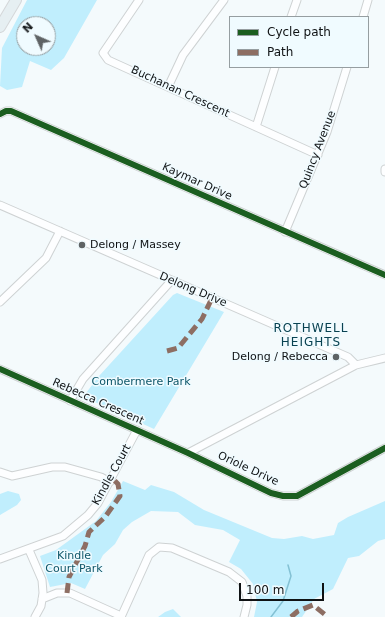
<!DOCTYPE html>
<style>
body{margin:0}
#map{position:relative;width:385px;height:617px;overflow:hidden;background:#f4fafc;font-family:"DejaVu Sans",sans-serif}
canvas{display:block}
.legend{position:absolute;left:229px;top:16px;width:140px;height:52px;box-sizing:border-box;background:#f0fbff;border:1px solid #969ea1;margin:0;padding:5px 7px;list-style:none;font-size:12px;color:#0f1214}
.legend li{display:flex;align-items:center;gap:8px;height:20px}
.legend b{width:20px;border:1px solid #969ea1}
.north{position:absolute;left:16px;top:16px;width:40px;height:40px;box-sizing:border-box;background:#f0fbff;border:1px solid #969ea1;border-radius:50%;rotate:315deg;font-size:11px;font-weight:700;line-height:16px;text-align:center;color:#0f1214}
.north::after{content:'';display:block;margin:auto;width:14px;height:18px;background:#5f6365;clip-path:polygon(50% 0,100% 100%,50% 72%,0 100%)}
.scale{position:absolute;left:239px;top:583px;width:85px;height:18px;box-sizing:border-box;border:2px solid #0f1214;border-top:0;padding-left:5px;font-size:12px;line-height:14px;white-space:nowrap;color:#0f1214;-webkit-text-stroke:3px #f0fbff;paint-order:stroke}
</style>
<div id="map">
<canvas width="385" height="617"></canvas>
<ul class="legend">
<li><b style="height:5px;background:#1b5e20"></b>Cycle path</li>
<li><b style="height:5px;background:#8d6e63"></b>Path</li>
</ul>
<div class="north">N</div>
<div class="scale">100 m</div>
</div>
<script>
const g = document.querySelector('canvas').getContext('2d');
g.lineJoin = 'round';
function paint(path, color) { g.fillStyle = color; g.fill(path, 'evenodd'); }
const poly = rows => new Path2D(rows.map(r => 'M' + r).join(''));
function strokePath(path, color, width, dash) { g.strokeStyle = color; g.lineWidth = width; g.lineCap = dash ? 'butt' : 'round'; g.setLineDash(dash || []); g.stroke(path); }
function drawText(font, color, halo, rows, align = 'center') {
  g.font = font + ' "DejaVu Sans",sans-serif'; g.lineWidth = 3; g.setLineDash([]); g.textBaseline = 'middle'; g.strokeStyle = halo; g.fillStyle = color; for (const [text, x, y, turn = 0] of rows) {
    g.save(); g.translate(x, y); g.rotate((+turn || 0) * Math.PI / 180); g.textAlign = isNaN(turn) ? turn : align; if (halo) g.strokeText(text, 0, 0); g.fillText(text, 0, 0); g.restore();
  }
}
const green = poly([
 [27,0,97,0,64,58,51,70,30,61,22,87,7,90,0,86,2,48],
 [24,24,48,24,48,48,24,48],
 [177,293,224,312,154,429,86,398,86,393,99,376,173,295],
 [123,481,145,490,151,485,174,492,204,510,272,538,284,539,302,536,313,539,334,535,338,523,348,517,385,501,385,539,378,541,359,556,348,558,333,589,314,599,302,617,254,617,257,602,253,584,241,569,229,562,240,540,223,530,195,525,178,512,151,511,132,522,123,530,115,544,103,555,85,589,71,583,50,587,40,556,56,550,96,521,111,502],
 [8,491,19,494,21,500,17,505,0,515,0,494],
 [173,609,181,617,158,617,165,612]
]);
const stream = poly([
 [271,617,283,601,291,576,288,565]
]);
const minor = poly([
 [139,0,103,53,108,60,318,155],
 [291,17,297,0],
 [363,17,368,0],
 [168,87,183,55,224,0],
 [0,114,6,111,11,111,385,275],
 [256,127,275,67],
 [385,169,385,172],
 [0,205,348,357,356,365],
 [285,232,327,132,347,67],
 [0,302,46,258,60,231],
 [0,369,188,453,271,493,283,496,297,496,385,448],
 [70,401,83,379,171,281],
 [188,453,356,365,385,358],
 [0,472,12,476,52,467,65,467,101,477,110,482],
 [29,550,42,580,43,593,41,606,35,617],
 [0,559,63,536,88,515,98,503,137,430],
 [42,599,57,593,70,593,121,616],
 [121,617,149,555,159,547,172,548,229,572,242,582,247,596,247,605,244,617]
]);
const primary = poly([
 [0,27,16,0]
]);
const quiet = poly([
 [167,351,178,348,202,319,212,298],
 [67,593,69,577,85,546,89,532,105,517,120,496,118,484,112,478],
 [291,617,298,611,313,605,328,617]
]);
const cycleway = poly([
 [0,114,6,111,11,111,385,275],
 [0,369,188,453,271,493,283,496,297,496,385,448]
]);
const markers = [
 [82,245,4,"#5f6365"],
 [336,357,4,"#5f6365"]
];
const streetNames = [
 ["Buchanan Crescent",180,92,25],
 ["Quincy Avenue",318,150,-69],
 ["Kaymar Drive",197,182,24],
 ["Delong Drive",193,290,23],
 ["Rebecca Crescent",98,402,24],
 ["Oriole Drive",248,469,25],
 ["Kindle Court",112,475,-61]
];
const poiNames = [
 ["Delong / Massey",90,245],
 ["Delong / Rebecca",328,357,"right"]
];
const parkNames = [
 ["Combermere Park",141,382],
 ["Kindle",74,556],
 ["Court Park",74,569]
];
const neighbourhoodNames = [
 ["ROTHWELL",311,329],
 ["HEIGHTS",311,343]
];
paint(green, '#c0eefd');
strokePath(stream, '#83c1d4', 1.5);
strokePath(minor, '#ced2d3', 9);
strokePath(primary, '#d4d7d9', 12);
strokePath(minor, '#fdfeff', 7);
strokePath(primary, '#e6eff2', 10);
strokePath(quiet, '#8d6e63', 5, [10, 5]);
strokePath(cycleway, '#1b5e20', 6);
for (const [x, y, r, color] of markers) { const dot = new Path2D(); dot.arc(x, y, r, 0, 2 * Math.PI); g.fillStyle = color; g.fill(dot); strokePath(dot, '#f0fbff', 1.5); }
drawText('11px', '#0f1214', '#f0fbff', streetNames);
drawText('11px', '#0f1214', '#f0fbff', poiNames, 'left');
drawText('11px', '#0d5669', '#f0fbff', parkNames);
g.letterSpacing = '1px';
drawText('12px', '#094251', '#f0fbff', neighbourhoodNames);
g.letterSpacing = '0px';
</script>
